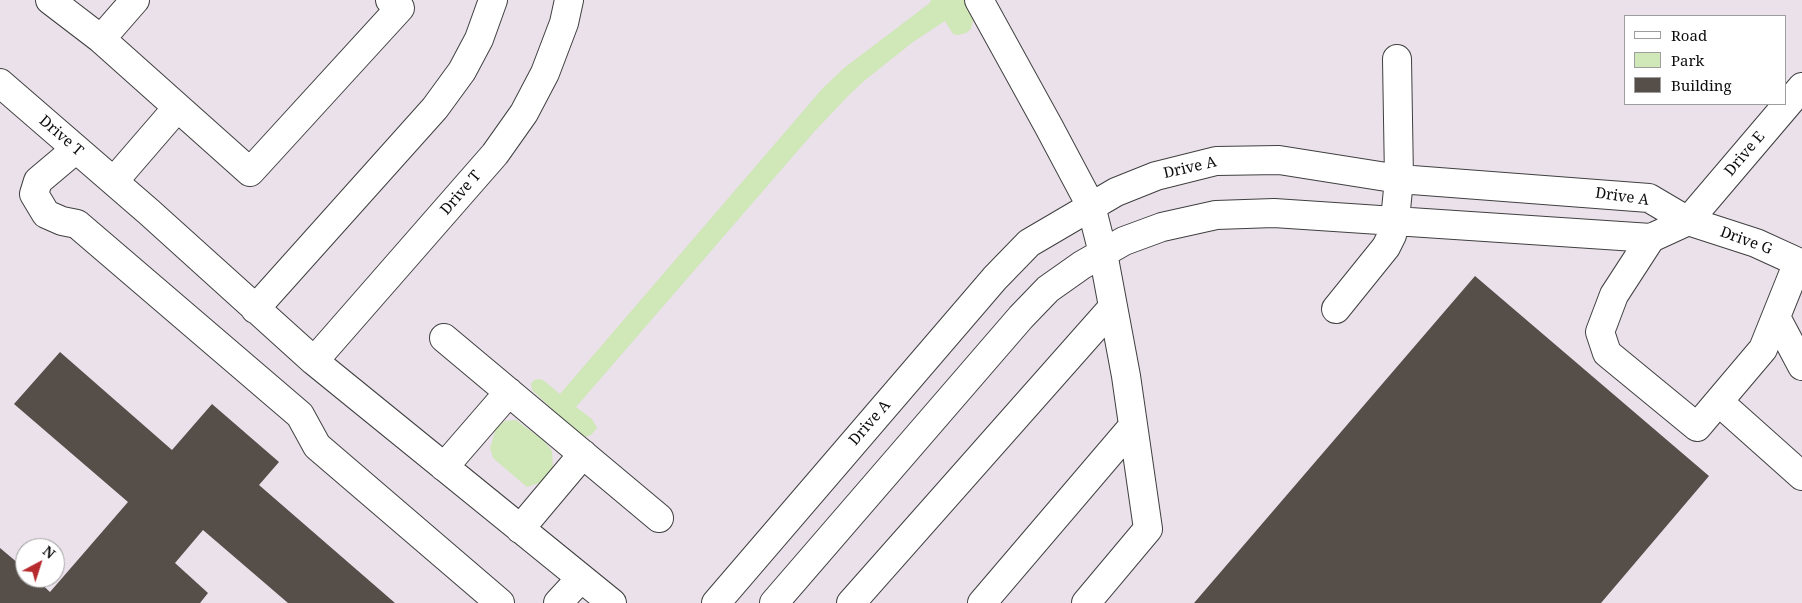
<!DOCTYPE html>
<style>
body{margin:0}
#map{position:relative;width:1802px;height:603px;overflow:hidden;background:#fefbed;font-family:"Noto Serif",serif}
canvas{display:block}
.legend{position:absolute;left:1624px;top:15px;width:162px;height:90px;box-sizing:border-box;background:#fff;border:1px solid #9e9e9e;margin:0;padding:6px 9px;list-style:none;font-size:15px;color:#0d0d0d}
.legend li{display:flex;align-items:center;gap:10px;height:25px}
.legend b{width:25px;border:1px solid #9e9e9e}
.north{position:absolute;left:15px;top:538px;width:50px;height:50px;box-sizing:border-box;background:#fff;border:1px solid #9e9e9e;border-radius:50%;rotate:40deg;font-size:14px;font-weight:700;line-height:20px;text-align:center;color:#0d0d0d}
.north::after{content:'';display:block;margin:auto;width:18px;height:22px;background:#b72a2e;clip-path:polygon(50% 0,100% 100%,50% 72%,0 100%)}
</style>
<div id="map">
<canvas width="1802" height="603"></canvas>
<ul class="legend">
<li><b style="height:6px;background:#fff"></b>Road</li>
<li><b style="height:14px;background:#d0e7b8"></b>Park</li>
<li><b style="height:14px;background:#554e49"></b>Building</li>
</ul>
<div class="north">N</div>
</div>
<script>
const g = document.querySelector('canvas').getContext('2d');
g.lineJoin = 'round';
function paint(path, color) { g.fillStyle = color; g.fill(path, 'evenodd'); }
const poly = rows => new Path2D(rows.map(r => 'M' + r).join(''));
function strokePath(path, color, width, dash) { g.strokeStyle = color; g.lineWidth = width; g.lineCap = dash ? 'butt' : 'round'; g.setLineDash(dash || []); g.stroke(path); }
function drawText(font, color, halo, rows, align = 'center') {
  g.font = font + ' "Noto Serif",serif'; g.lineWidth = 5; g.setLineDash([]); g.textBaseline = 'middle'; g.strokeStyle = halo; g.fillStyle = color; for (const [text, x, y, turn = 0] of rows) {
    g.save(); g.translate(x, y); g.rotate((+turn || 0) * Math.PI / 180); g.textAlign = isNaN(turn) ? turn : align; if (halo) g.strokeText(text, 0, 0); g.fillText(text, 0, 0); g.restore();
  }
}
const industrial = poly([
 [0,0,1802,0,1802,603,0,603],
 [1626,16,1786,16,1786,104,1626,104],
 [25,548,55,548,55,578,25,578]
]);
const green = poly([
 [930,0,967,0,974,17,971,29,966,33,958,35,953,34,945,21,913,42,864,81,847,97,814,132,576,407,592,419,597,428,591,435,585,437,577,433,532,390,531,384,534,380,539,379,543,380,560,394,822,89,844,68,931,2],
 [516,420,544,441,552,451,553,468,548,477,545,481,527,487,493,458,490,448,496,428,505,421]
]);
const building = poly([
 [1475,276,1709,476,1601,603,1194,603],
 [60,352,172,450,212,404,279,462,259,485,395,603,288,603,203,530,175,563,208,593,200,603,0,603,0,548,25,569,25,578,35,578,50,592,128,502,14,404]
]);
const minor = poly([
 [50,0,101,39],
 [135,0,101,39,250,172,400,8,390,0],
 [979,0,1049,127,1091,206,1103,253,1126,376,1148,529,1086,603],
 [0,83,149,212,314,361,612,603],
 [76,149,38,181,34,194,46,214,62,221,77,224,300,415,317,446,500,603],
 [114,181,177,108],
 [1651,238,1614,295,1600,332,1607,353,1697,427,1763,349,1798,262],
 [255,309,435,108,462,71,479,39,493,0],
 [1336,309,1386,247,1392,235,1395,220,1399,179,1397,59],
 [1776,317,1802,366],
 [444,338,659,518],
 [314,361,495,154,524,113,545,73,564,23,569,0],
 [1719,402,1802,476],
 [444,467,509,392],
 [520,529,583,454],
 [558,603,581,578],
 [716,603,995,278,1029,243,1116,192,1156,176,1216,161,1279,160,1399,179,1649,198,1688,221,1756,243,1802,264],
 [774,603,1021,317,1048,289,1082,265,1124,241,1162,227,1216,215,1274,213,1651,238,1688,221,1802,87],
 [851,603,1113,307],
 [982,603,1133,426]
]);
const streetNames = [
 ["Drive T",61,136,41],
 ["Drive E",1745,154,-50],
 ["Drive A",1190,168,-13],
 ["Drive T",461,193,-49],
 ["Drive A",1622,197,8],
 ["Drive G",1746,241,20],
 ["Drive A",870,423,-49]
];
paint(industrial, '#eae1eb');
paint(green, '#d0e7b8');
paint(building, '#554e49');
strokePath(minor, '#404040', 30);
strokePath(minor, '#fff', 28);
drawText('15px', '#0d0d0d', '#fff', streetNames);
</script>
